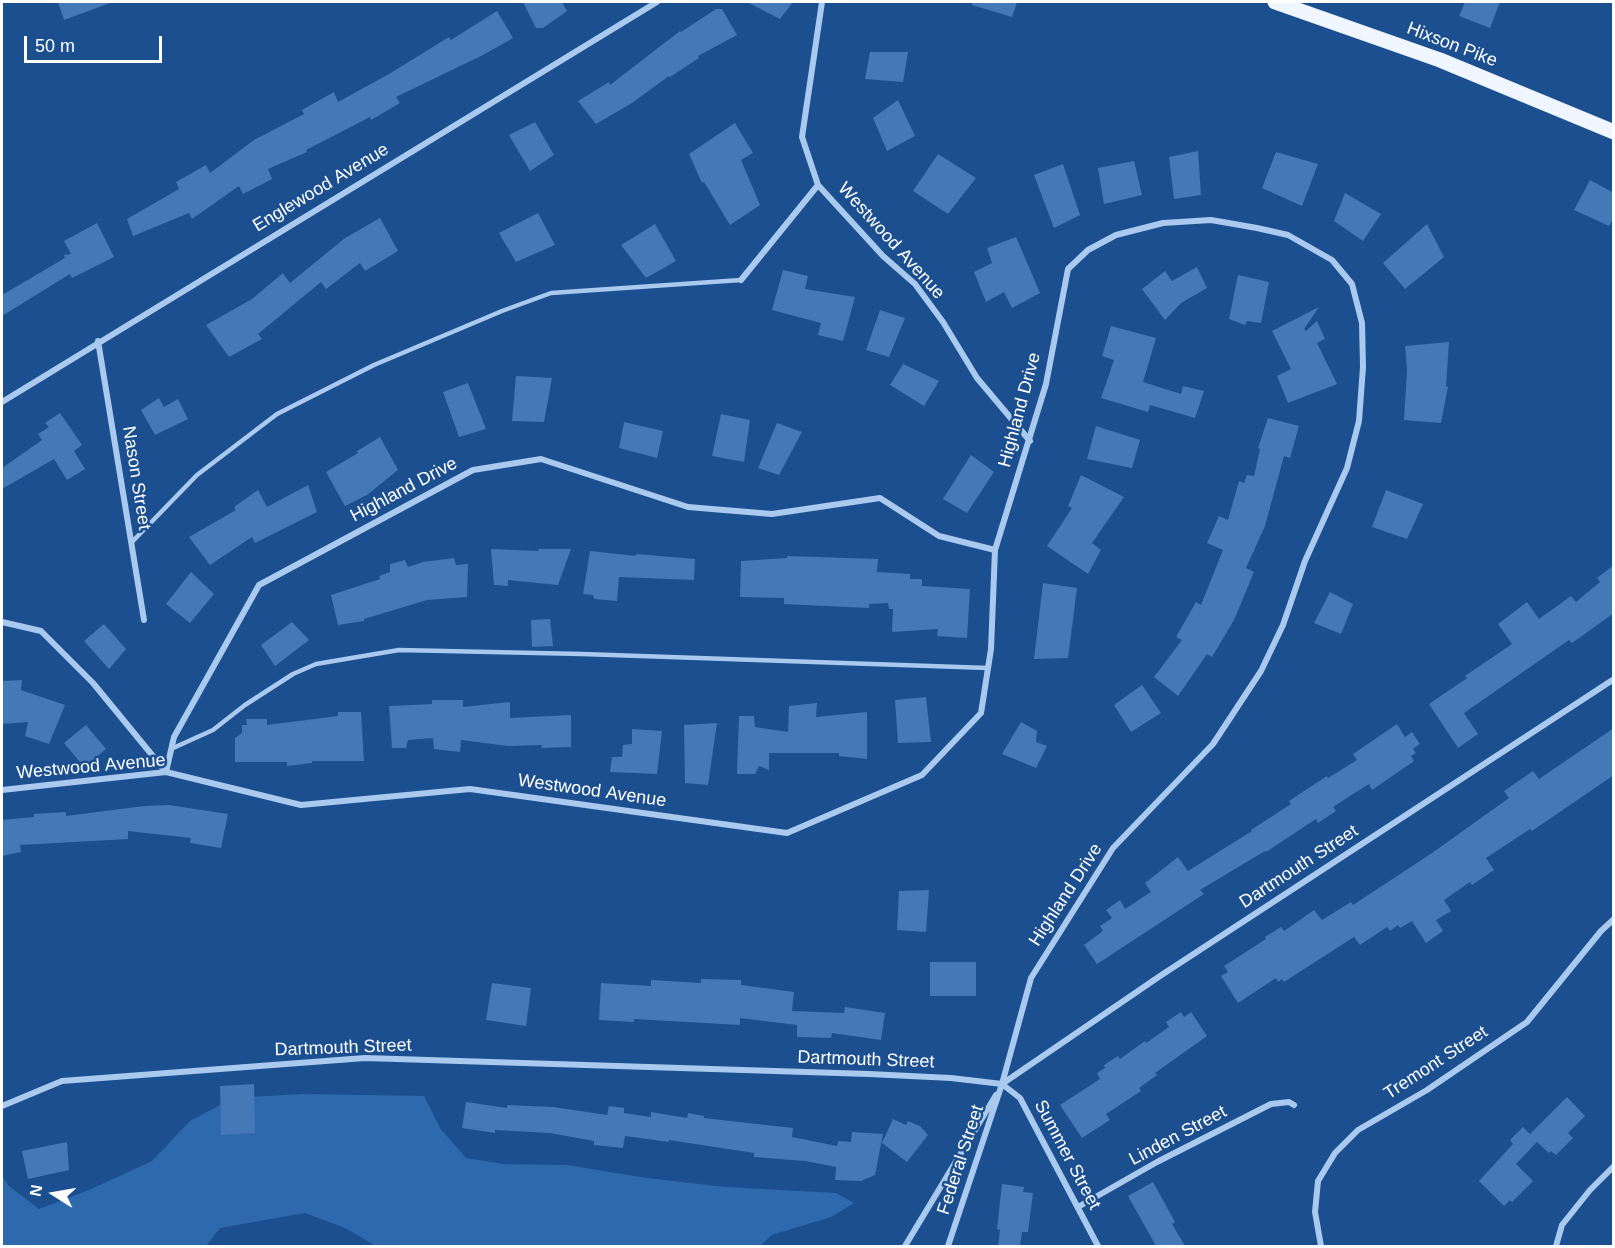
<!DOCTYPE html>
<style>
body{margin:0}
#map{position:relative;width:1615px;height:1248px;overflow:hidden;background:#1b4f8f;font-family:Arial,sans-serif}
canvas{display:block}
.frame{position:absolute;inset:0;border:3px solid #fff;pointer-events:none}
.north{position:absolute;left:24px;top:1164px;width:60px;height:60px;-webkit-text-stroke:4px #1b4f8f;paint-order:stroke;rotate:281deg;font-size:16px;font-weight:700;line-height:24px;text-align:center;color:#fff}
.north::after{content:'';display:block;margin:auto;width:21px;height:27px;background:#fff;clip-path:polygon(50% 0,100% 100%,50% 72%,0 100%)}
.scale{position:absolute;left:24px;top:36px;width:138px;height:27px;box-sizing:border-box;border:3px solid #fff;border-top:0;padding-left:8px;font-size:18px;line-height:21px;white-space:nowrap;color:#fff;-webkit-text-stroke:4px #1b4f8f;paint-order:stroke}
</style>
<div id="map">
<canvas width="1615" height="1248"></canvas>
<div class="frame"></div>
<div class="north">N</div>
<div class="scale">50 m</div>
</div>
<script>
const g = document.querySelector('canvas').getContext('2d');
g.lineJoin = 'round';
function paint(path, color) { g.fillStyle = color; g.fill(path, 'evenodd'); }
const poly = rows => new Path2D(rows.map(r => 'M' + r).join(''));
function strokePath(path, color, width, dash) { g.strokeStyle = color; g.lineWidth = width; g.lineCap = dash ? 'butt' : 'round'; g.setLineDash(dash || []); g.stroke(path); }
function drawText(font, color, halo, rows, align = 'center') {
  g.font = font + ' Arial,sans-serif'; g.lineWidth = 5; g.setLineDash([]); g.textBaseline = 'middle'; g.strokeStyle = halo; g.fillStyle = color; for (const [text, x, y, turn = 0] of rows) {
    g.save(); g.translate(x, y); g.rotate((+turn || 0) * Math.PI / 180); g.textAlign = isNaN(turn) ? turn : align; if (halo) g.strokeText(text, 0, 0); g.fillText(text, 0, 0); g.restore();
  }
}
const green = poly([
 [303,1094,424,1096,440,1128,466,1158,503,1164,567,1165,647,1178,726,1187,836,1193,854,1203,831,1217,772,1235,760,1246,376,1246,345,1228,305,1213,220,1228,206,1246,2,1246,2,1176,9,1186,39,1209,89,1190,152,1161,190,1121,233,1098]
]);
const building = poly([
 [58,2,110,2,110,3,64,20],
 [523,2,562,2,567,11,543,28,536,28],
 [747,2,793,2,780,19],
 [972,2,1017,2,1012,17,972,5],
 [1465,2,1500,2,1490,28,1459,16],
 [716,9,722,9,737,35,698,56,699,58,670,77,669,76,632,103,596,124,578,101,609,82,610,85,680,31,681,32],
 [497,11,513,38,483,55,396,97,400,103,371,120,370,117,306,150,307,152,268,169,272,179,243,194,239,186,192,219,189,213,133,236,127,219,179,189,176,182,206,165,210,173,254,140,304,114,302,110,334,92,338,102,389,74,449,37,451,40],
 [870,52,908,52,903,82,865,79],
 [898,100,915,136,887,151,873,118],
 [535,122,554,155,530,171,509,135],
 [735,123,753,153,741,160,760,205,730,225,704,182,702,183,689,154],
 [1198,151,1201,195,1174,199,1169,157],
 [1276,152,1318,164,1302,206,1262,188],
 [938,154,976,178,948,214,913,191],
 [1134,161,1142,195,1104,204,1098,168],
 [1063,164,1080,215,1054,228,1034,175],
 [1590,180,1614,193,1614,218,1609,226,1574,210],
 [1345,193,1381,214,1363,241,1334,221],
 [538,213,555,245,516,262,499,233],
 [380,218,398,251,365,271,360,263,326,289,321,282,258,334,262,339,229,357,206,325,252,299,283,273,290,283,345,238],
 [97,223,114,257,72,278,70,274,2,316,2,295,65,258,64,255,71,254,64,241],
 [655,224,676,261,646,278,621,245],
 [1427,224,1444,257,1405,289,1383,263],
 [1016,237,1040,293,1012,308,1004,292,986,302,974,272,992,263,987,248],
 [1197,267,1207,288,1181,303,1165,320,1142,289,1165,271,1172,281],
 [783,270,808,276,805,289,855,297,843,341,818,335,821,323,772,310],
 [1238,275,1269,282,1261,323,1247,321,1245,325,1229,319],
 [1319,307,1304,329,1306,331,1317,321,1325,339,1317,343,1337,384,1288,403,1277,376,1291,369,1272,331],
 [880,310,905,318,889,357,866,350],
 [1111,326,1156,338,1143,382,1181,394,1183,386,1204,391,1195,418,1150,405,1148,412,1101,398,1114,360,1102,356],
 [1449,342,1446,386,1448,387,1441,423,1404,420,1407,370,1405,346],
 [903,364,939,381,924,406,890,385],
 [516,376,552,378,544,422,512,421],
 [468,383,486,429,459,437,443,392],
 [159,398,164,407,178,399,188,419,155,435,141,410],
 [60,413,82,445,74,451,85,469,67,480,54,459,2,489,2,468,42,440,38,434,49,427,45,423],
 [721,414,750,420,744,462,712,456],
 [1268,418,1299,426,1290,458,1284,456,1265,526,1246,568,1254,572,1234,620,1212,657,1207,654,1178,696,1154,677,1182,640,1176,637,1196,602,1201,605,1223,550,1207,543,1219,516,1228,520,1239,481,1244,483,1247,475,1254,476,1260,449,1258,448],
 [624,422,663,431,657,458,619,448],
 [777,423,802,432,779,475,758,468],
 [1096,426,1140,440,1132,468,1087,459],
 [380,437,398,470,367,495,345,506,326,472,358,453,357,451],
 [971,455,994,472,967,513,943,499],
 [1081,475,1124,497,1092,543,1101,550,1088,574,1047,546,1072,508,1068,506],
 [308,485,317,512,255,543,252,537,210,565,189,537,236,510,234,507,258,490,267,507],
 [1386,490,1423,504,1407,539,1372,527],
 [491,549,538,551,539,549,571,549,558,585,508,580,508,586,494,585],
 [590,551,636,556,636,554,695,559,694,580,619,577,617,601,594,599,593,595,583,594],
 [787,556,878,559,877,572,910,574,910,579,922,579,922,586,970,589,967,638,937,636,938,629,892,632,893,609,889,609,888,603,869,604,869,608,784,604,784,598,740,597,741,561,787,558],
 [454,558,456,565,468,564,467,597,427,600,364,619,364,621,338,625,331,595,380,579,379,576,390,572,390,564,405,560,408,567,423,562],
 [1614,565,1614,613,1572,643,1569,640,1464,713,1478,734,1458,748,1429,704,1467,678,1465,676,1512,644,1498,624,1527,602,1539,619,1571,596,1576,602,1600,582,1597,578],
 [191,572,214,594,190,623,166,604],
 [1043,583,1077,588,1068,658,1034,659],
 [1330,592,1353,604,1341,634,1314,623],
 [550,619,553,646,532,647,531,620],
 [292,622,309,640,275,666,261,645],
 [104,624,126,649,109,669,84,641],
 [22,680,21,690,65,705,49,744,25,736,28,722,2,724,2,681],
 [1142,685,1161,713,1131,732,1114,705],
 [926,697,931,742,898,743,895,700],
 [432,700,463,700,463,707,510,702,510,718,571,715,571,747,541,748,542,745,508,746,461,740,460,752,434,749,433,738,408,740,406,748,392,748,389,706,432,704],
 [817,703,816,717,867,712,867,759,839,756,839,753,769,753,769,770,759,766,755,774,737,774,739,716,754,716,755,727,788,732,789,706],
 [338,712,361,712,364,761,312,761,312,763,287,766,287,762,235,762,235,738,242,733,242,725,247,725,246,719,267,719,267,725,338,716],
 [1021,722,1037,731,1036,742,1047,746,1036,768,1002,754],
 [717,723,708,785,685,783,684,725],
 [1397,724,1405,737,1412,732,1420,744,1413,749,1416,753,1411,756,1414,761,1372,790,1369,784,1353,794,1333,807,1336,811,1318,823,1316,819,1266,852,1265,851,1200,890,1204,894,1097,964,1084,945,1103,931,1100,926,1112,918,1106,910,1120,900,1125,909,1151,892,1145,883,1178,857,1188,871,1252,831,1251,830,1291,804,1289,801,1327,776,1328,778,1357,760,1353,754],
 [86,725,106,749,84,767,64,743],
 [1614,728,1614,775,1532,831,1530,829,1486,858,1494,870,1472,885,1470,882,1444,900,1451,911,1436,920,1443,931,1426,943,1412,921,1400,928,1398,925,1390,931,1387,927,1360,945,1354,937,1284,982,1282,979,1278,982,1276,978,1238,1003,1221,976,1228,972,1224,966,1266,939,1265,937,1281,927,1284,931,1314,910,1322,920,1351,902,1353,905,1432,853,1509,798,1504,791,1533,771,1539,779],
 [632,729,662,731,657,774,610,772,612,757,622,757,623,745,632,744],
 [169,805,228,814,221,848,190,843,191,838,128,831,128,839,20,845,21,852,2,856,2,820,34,817,34,814,66,812,66,816,144,806],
 [929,890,926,932,897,930,899,891],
 [930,962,976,962,976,996,930,996],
 [701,979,741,980,741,985,794,992,792,1011,844,1013,845,1007,885,1013,881,1040,832,1033,831,1038,797,1037,797,1025,740,1018,740,1025,634,1019,634,1022,599,1020,601,983,651,986,651,980,701,983],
 [492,983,531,988,526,1026,486,1020],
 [1181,1012,1184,1017,1191,1012,1207,1036,1155,1073,1157,1075,1139,1088,1141,1091,1106,1114,1110,1120,1082,1138,1060,1105,1100,1079,1097,1073,1105,1068,1104,1065,1118,1056,1120,1059,1145,1041,1146,1043,1169,1027,1166,1022],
 [254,1084,255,1133,221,1135,220,1086],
 [1567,1097,1585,1116,1568,1133,1573,1138,1556,1155,1551,1151,1549,1153,1537,1142,1516,1164,1533,1181,1512,1202,1510,1200,1504,1206,1479,1181,1513,1144,1510,1140,1523,1127,1530,1134],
 [466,1102,507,1108,507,1105,553,1107,607,1115,609,1106,624,1108,624,1113,651,1117,651,1112,687,1118,688,1113,704,1116,704,1118,793,1128,792,1137,837,1146,838,1141,851,1142,852,1132,883,1134,875,1175,861,1181,835,1180,836,1167,805,1161,754,1157,754,1153,669,1140,669,1142,625,1136,623,1148,594,1145,594,1141,550,1133,495,1130,495,1133,462,1128],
 [893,1119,906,1125,908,1121,920,1126,928,1135,907,1162,882,1143],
 [67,1142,69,1170,28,1179,22,1151],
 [1153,1182,1175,1222,1172,1224,1185,1246,1156,1246,1128,1196],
 [1002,1184,1024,1187,1023,1192,1033,1193,1028,1232,1022,1232,1020,1246,998,1246,1000,1230,997,1229]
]);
const service = poly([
 [131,543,197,475,277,414,374,365,502,311,551,293,741,280],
 [171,749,213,730,245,705,293,674,316,664,399,650,582,654,988,668]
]);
const minor = poly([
 [822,2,802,137,818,185,883,256,915,284,943,322,977,378,1030,441],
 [741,280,818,185],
 [98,341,144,620],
 [2,402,657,2],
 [2,622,41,631,93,683,166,772],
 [166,772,174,737,259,585,473,470,541,459,688,507,772,514,880,498,939,536,995,550],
 [2,790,166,772,301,805,470,789,787,833,922,775,981,713,991,649,995,550,1046,384,1068,269,1088,250,1116,235,1163,223,1211,220,1257,228,1288,235,1332,260,1352,284,1362,323,1363,367,1359,421,1347,468,1305,561,1283,625,1261,671,1213,744,1113,848,1031,978,1002,1084,948,1246],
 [1002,1084,1020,1098,1098,1246],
 [2,1106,62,1081,365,1058,869,1074,951,1078,1002,1084,1160,976,1614,679],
 [1078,1207,1157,1162,1271,1104,1289,1102,1294,1105],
 [905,1246,996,1095],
 [1321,1246,1315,1212,1318,1181,1335,1153,1358,1130,1427,1090,1527,1022,1601,931,1614,919],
 [1556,1246,1562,1225,1590,1190,1614,1166]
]);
const primary = poly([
 [1275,2,1440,60,1614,132]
]);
const streetNames = [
 ["Hixson Pike",1452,45,21],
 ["Englewood Avenue",321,188,-31],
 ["Westwood Avenue",891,241,48],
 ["Highland Drive",1020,410,-75],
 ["Nason Street",136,478,81],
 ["Highland Drive",404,490,-28],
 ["Westwood Avenue",91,767,-5],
 ["Westwood Avenue",592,791,8],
 ["Dartmouth Street",1299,867,-33],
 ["Highland Drive",1066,895,-57],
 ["Dartmouth Street",343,1048,-2],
 ["Dartmouth Street",866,1060,2],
 ["Tremont Street",1436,1063,-33],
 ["Linden Street",1178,1136,-28],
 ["Summer Street",1067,1155,62],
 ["Federal Street",961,1160,-72]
];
paint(green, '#2e69ad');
paint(building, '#4478b7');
strokePath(service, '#a9c9ee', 4.5);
strokePath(minor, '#a9c9ee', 6);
strokePath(primary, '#f0f6ff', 15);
drawText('18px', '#fff', '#1b4f8f', streetNames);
</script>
